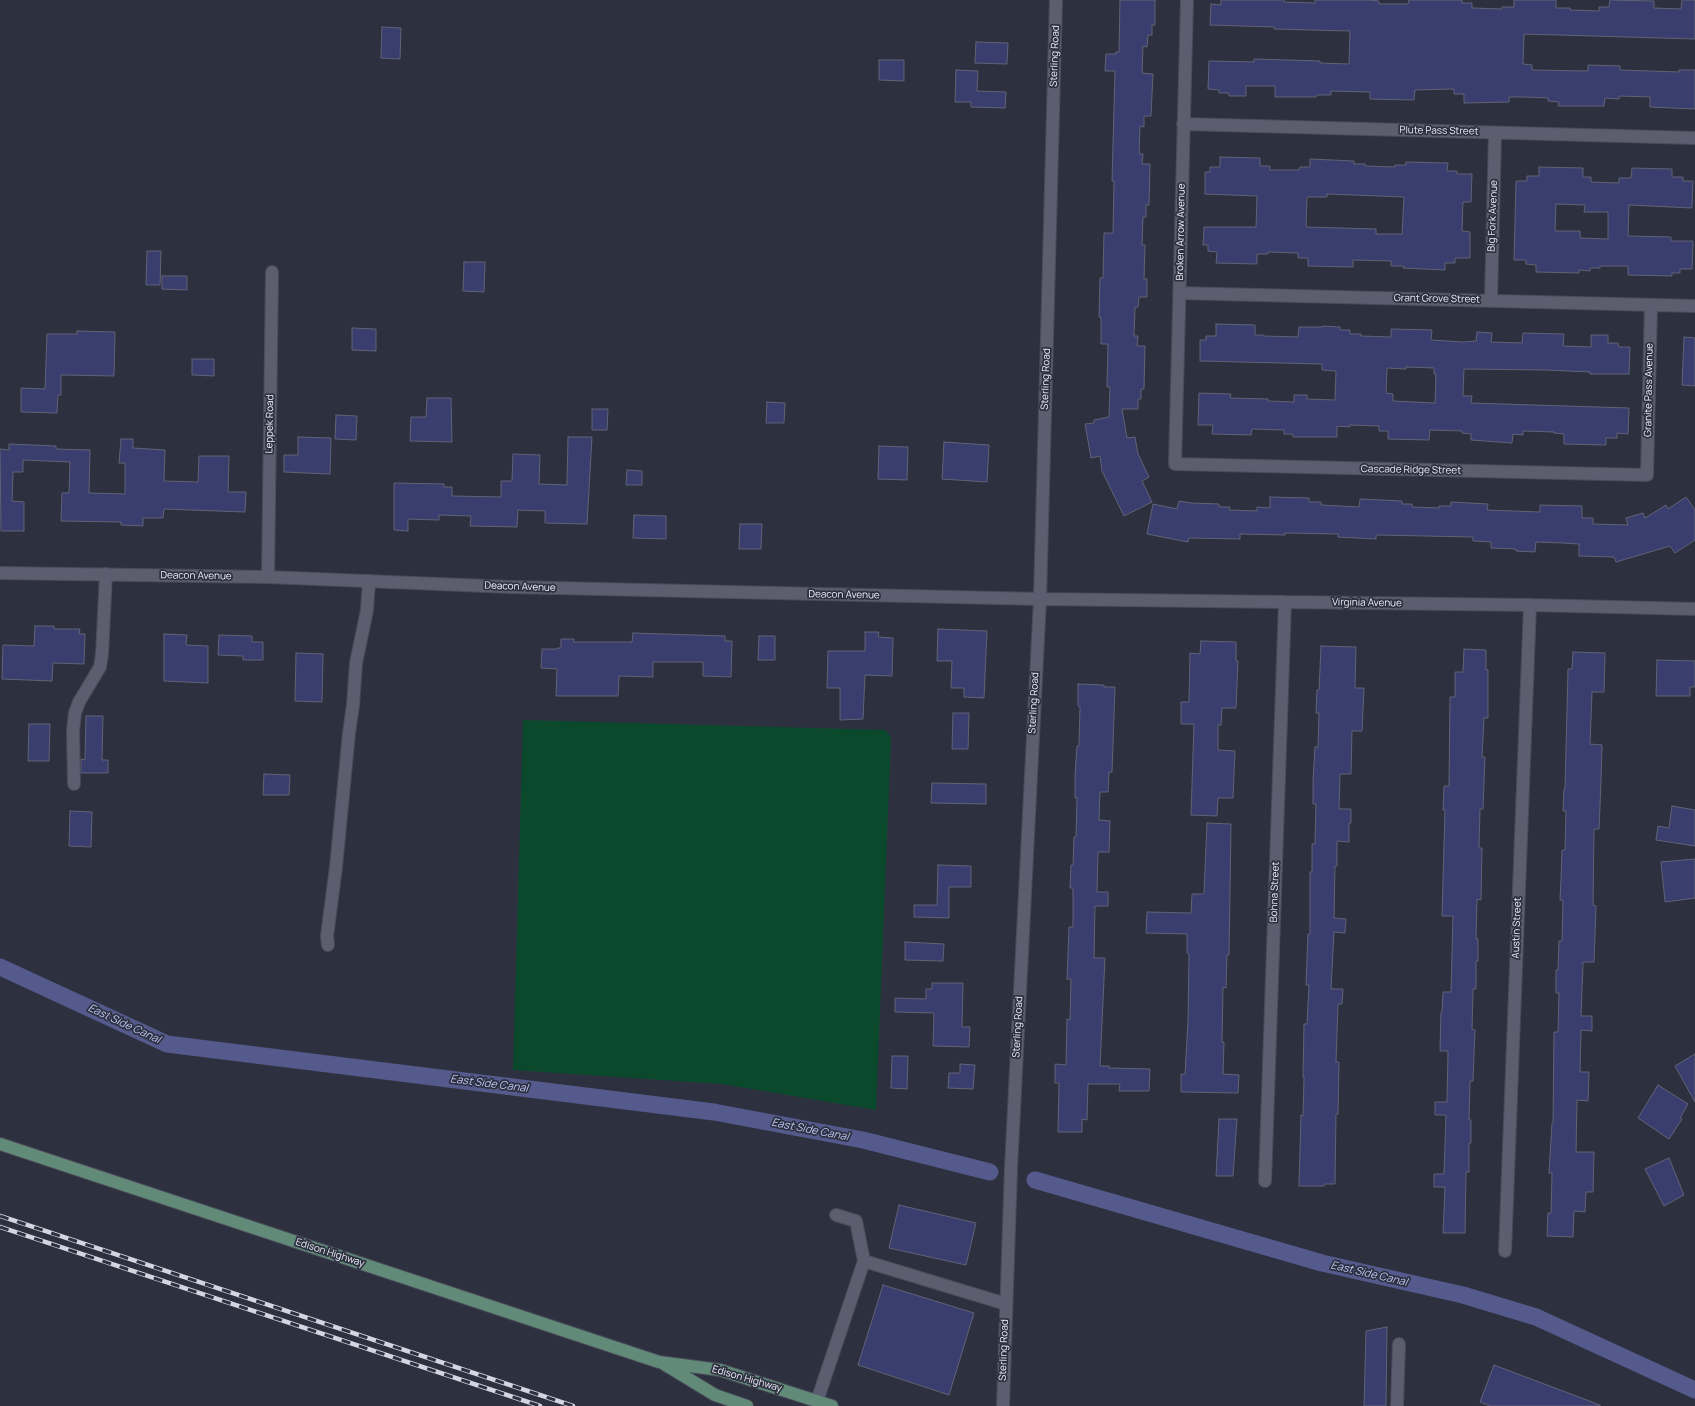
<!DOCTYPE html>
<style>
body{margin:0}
canvas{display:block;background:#2d303f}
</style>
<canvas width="1695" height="1406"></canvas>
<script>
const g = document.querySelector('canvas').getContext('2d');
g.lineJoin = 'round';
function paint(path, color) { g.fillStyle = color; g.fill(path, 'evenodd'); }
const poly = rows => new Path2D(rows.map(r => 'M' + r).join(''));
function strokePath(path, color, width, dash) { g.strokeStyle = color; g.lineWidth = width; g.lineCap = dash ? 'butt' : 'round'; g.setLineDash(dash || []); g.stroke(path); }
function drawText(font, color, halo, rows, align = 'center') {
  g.font = font + ' Manrope,sans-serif'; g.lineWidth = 3.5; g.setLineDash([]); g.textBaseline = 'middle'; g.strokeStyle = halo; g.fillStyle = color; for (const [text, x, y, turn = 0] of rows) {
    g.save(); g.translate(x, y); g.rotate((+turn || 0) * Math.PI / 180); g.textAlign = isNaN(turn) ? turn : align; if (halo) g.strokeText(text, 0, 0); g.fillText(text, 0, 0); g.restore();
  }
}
const green = poly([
 [523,720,885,730,891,737,876,1110,722,1084,513,1070]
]);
const canal = poly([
 [0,967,167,1044,714,1112,863,1140,990,1172],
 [1035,1180,1322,1263,1463,1295,1536,1317,1695,1390]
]);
const building = poly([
 [1120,0,1155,0,1155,25,1152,25,1152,35,1148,35,1147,47,1143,46,1142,73,1153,74,1151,116,1144,116,1144,127,1140,126,1139,154,1143,154,1142,164,1150,164,1149,205,1146,205,1146,217,1143,217,1142,245,1145,245,1144,279,1147,279,1147,297,1139,297,1138,307,1135,307,1134,336,1138,336,1137,346,1145,346,1144,389,1141,389,1141,399,1138,399,1138,409,1122,409,1127,438,1135,437,1138,454,1149,477,1142,481,1152,502,1124,516,1102,471,1100,456,1091,458,1085,424,1094,423,1094,420,1109,417,1110,387,1107,387,1108,344,1101,344,1101,317,1099,317,1100,278,1103,278,1104,233,1113,233,1114,181,1112,181,1115,71,1105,71,1106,54,1116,54,1116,52,1119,52,1120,0],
 [1221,0,1284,0,1284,2,1315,3,1315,0,1369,0,1379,1,1379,4,1408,4,1409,0,1462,0,1462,3,1472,3,1472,8,1502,9,1502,7,1514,7,1514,0,1556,0,1556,8,1570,8,1570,10,1599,11,1599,7,1609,7,1610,0,1654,1,1654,8,1681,9,1682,0,1695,0,1695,39,1524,34,1523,64,1532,65,1532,70,1588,71,1588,65,1620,66,1620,70,1679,72,1679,70,1695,70,1695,109,1650,107,1650,97,1619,96,1619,99,1605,98,1604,106,1558,106,1559,102,1548,101,1548,98,1525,97,1509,97,1509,102,1464,103,1464,94,1454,94,1454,89,1415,90,1414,100,1370,99,1370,92,1331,91,1331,95,1317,95,1316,97,1275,97,1275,86,1246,86,1246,96,1229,96,1229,93,1219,93,1219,90,1208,89,1209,61,1254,62,1254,59,1320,61,1320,63,1349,64,1350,31,1274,29,1274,27,1210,25,1211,4,1221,5,1221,0],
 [382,27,401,28,400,59,381,58,382,27],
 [976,42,1008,43,1007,64,975,63,976,42],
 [879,60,904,60,904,81,879,80,879,60],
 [956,70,978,71,977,91,1006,92,1005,108,971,107,971,102,955,102,956,70],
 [1220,157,1260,158,1260,166,1270,166,1270,170,1299,170,1300,167,1310,167,1310,159,1354,161,1354,164,1365,164,1365,166,1395,167,1395,165,1406,165,1406,162,1448,163,1447,171,1457,171,1457,174,1472,174,1471,202,1463,202,1462,231,1470,232,1470,258,1455,258,1455,263,1445,263,1445,270,1403,268,1404,266,1391,266,1391,261,1353,260,1353,267,1308,266,1308,258,1298,258,1298,253,1268,252,1268,254,1257,254,1257,264,1216,263,1217,252,1208,251,1208,245,1203,245,1204,227,1256,227,1257,196,1205,194,1205,172,1210,172,1210,167,1220,167,1220,157],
 [1327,194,1404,197,1402,234,1376,234,1376,229,1306,227,1307,197,1327,197,1327,194],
 [1539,167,1583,168,1583,177,1591,177,1591,182,1619,183,1619,178,1631,178,1632,168,1672,169,1672,177,1683,177,1683,181,1693,181,1692,208,1629,205,1628,236,1671,237,1671,241,1693,241,1692,269,1680,269,1680,273,1672,273,1672,276,1628,275,1628,266,1600,266,1600,268,1590,268,1590,271,1579,270,1579,273,1536,272,1536,265,1526,264,1526,260,1514,260,1516,181,1527,181,1527,176,1539,176,1539,167],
 [1556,204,1585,205,1584,212,1608,212,1608,239,1580,238,1580,231,1555,231,1556,204],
 [147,251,161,251,160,285,146,285,147,251],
 [464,262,485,262,484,292,463,291,464,262],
 [162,276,187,276,187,290,162,289,162,276],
 [1216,324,1255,325,1255,335,1263,335,1263,336,1298,337,1299,327,1323,327,1323,326,1340,327,1340,330,1350,330,1350,334,1361,334,1361,336,1391,337,1391,329,1432,330,1431,340,1463,342,1476,341,1477,332,1492,333,1491,342,1522,343,1523,333,1564,334,1563,346,1591,347,1591,335,1608,335,1608,343,1618,343,1619,347,1630,347,1629,374,1590,374,1590,372,1546,370,1464,369,1463,396,1472,396,1471,403,1629,408,1628,434,1617,433,1617,438,1606,438,1606,445,1564,444,1564,434,1554,433,1554,432,1523,431,1523,435,1513,434,1512,443,1471,440,1471,434,1462,433,1462,431,1430,430,1429,440,1388,439,1388,431,1379,431,1379,426,1350,425,1350,427,1337,426,1337,437,1293,437,1293,434,1284,434,1284,430,1252,429,1251,435,1212,434,1213,425,1198,425,1199,393,1231,394,1230,398,1268,399,1268,401,1294,402,1294,395,1307,395,1307,399,1335,400,1336,371,1322,370,1322,364,1200,361,1200,340,1206,340,1206,336,1216,336,1216,324],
 [1406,367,1434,368,1434,374,1436,374,1435,403,1393,401,1393,394,1386,393,1387,368,1406,369,1406,367],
 [352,328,376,329,376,351,352,350,352,328],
 [77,331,115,332,114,376,61,375,61,395,58,395,57,413,21,412,21,388,45,389,47,334,77,334,77,331],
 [1684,337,1695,338,1695,386,1682,385,1684,337],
 [192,359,214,359,214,376,192,375,192,359],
 [427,398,451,398,452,442,410,441,411,417,426,417,427,398],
 [767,402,785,403,784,423,766,423,767,402],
 [592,409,608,409,607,430,592,430,592,409],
 [336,415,357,416,356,440,335,439,336,415],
 [298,437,331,438,330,474,284,472,284,455,298,455,298,437],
 [568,437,592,437,587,524,545,523,545,511,518,510,517,527,470,526,471,516,439,515,439,520,408,519,408,531,394,530,394,483,444,484,444,487,452,487,452,496,501,497,501,481,512,481,513,454,540,455,539,484,567,485,568,437],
 [121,439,133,439,133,448,165,450,164,481,198,482,199,456,229,456,228,492,246,492,245,512,164,509,163,518,143,518,143,526,121,525,121,522,61,521,62,493,69,493,70,462,23,460,23,472,13,472,12,501,24,502,24,531,1,531,0,449,9,450,9,444,56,446,56,449,90,450,89,493,125,494,125,463,119,463,121,439],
 [944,442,989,445,987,482,942,479,944,442],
 [879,446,908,447,907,480,878,479,879,446],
 [627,470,642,471,642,485,626,485,627,470],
 [1270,497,1309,498,1309,502,1321,502,1321,505,1359,507,1360,499,1402,501,1402,504,1412,504,1412,507,1439,508,1439,506,1451,506,1451,502,1488,504,1487,510,1540,512,1540,505,1582,506,1582,518,1593,518,1593,524,1628,525,1626,518,1643,513,1645,518,1666,505,1668,509,1686,497,1695,510,1695,540,1675,553,1670,546,1616,562,1614,557,1579,556,1579,544,1563,543,1536,542,1535,552,1516,551,1516,549,1491,548,1491,542,1473,541,1473,537,1376,535,1376,539,1338,537,1338,534,1285,533,1285,535,1240,534,1240,539,1189,538,1188,542,1147,534,1153,504,1177,509,1179,501,1191,503,1219,504,1219,507,1230,507,1229,510,1257,511,1257,507,1270,508,1270,497],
 [634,515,666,516,666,539,633,538,634,515],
 [740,524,762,524,761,549,739,549,740,524],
 [35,626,54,626,54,629,80,629,79,634,85,634,84,664,53,663,52,681,2,679,3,645,34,646,35,626],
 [938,629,987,631,984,698,964,697,964,688,951,688,952,661,937,661,938,629],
 [865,632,879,632,878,637,893,638,892,676,865,675,863,719,840,720,840,688,827,688,828,651,865,651,865,632],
 [633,633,725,636,725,641,732,641,731,677,703,676,703,662,653,662,653,677,619,676,618,696,556,696,557,669,541,668,542,649,557,649,557,648,561,648,561,639,574,639,574,642,632,642,633,633],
 [164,634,187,635,186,645,208,646,208,683,164,681,164,634],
 [219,635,252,636,252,642,263,642,263,660,243,660,243,656,218,655,219,635],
 [759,636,775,636,775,660,758,660,759,636],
 [1201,641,1236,642,1236,661,1238,661,1236,708,1222,708,1221,725,1218,725,1218,750,1235,751,1233,798,1218,798,1217,816,1191,815,1194,724,1181,724,1181,702,1189,702,1190,653,1200,654,1201,641],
 [1321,646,1356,647,1355,688,1364,688,1362,731,1352,731,1351,774,1340,774,1339,809,1351,809,1351,823,1349,823,1349,842,1337,841,1337,866,1335,866,1334,918,1346,919,1345,933,1334,932,1331,989,1343,989,1342,1004,1338,1004,1336,1062,1339,1062,1338,1114,1336,1114,1335,1184,1325,1184,1324,1186,1299,1186,1301,1115,1303,1116,1304,1077,1303,1077,1304,1024,1307,1024,1309,985,1306,985,1308,934,1310,934,1310,872,1312,872,1312,844,1315,844,1316,804,1313,804,1313,781,1315,747,1318,747,1319,713,1316,713,1317,690,1319,690,1321,646],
 [1464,649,1486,650,1486,670,1488,670,1488,718,1484,718,1482,757,1485,757,1483,809,1480,809,1479,848,1482,848,1481,900,1477,899,1476,939,1478,939,1478,961,1476,961,1476,989,1473,989,1472,1029,1475,1030,1473,1081,1470,1081,1469,1120,1471,1120,1471,1143,1469,1143,1469,1172,1466,1172,1465,1233,1443,1233,1445,1187,1434,1187,1434,1174,1444,1174,1446,1115,1435,1115,1435,1102,1447,1102,1448,1051,1440,1051,1441,1012,1442,1012,1443,992,1451,992,1452,955,1453,916,1442,916,1445,810,1443,810,1444,786,1449,786,1450,697,1455,697,1455,672,1463,672,1464,649],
 [1573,652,1605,653,1604,692,1592,692,1590,744,1602,745,1601,781,1599,829,1594,829,1593,905,1596,906,1594,962,1583,962,1583,964,1581,1016,1592,1016,1592,1031,1581,1030,1580,1072,1589,1072,1588,1101,1577,1100,1576,1152,1594,1152,1593,1192,1586,1192,1585,1212,1574,1211,1573,1237,1547,1236,1548,1213,1551,1213,1552,1173,1549,1173,1552,1123,1553,1123,1554,1032,1558,1032,1559,993,1556,993,1556,970,1558,970,1559,941,1562,941,1563,900,1560,900,1561,879,1562,850,1565,850,1566,811,1563,811,1564,789,1565,789,1568,669,1572,669,1573,652],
 [296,653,323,654,322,702,295,701,296,653],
 [1657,660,1695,661,1695,687,1690,687,1690,696,1656,696,1657,660],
 [1078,684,1104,685,1104,687,1115,687,1112,772,1109,772,1108,792,1100,792,1099,820,1110,821,1109,852,1098,852,1097,892,1108,892,1108,906,1095,906,1094,958,1105,958,1100,1066,1109,1066,1109,1068,1150,1069,1149,1091,1119,1091,1120,1084,1088,1084,1087,1120,1082,1119,1082,1132,1058,1132,1059,1083,1055,1083,1055,1064,1066,1065,1067,1019,1070,1020,1071,979,1067,979,1069,927,1073,927,1073,888,1070,888,1071,865,1073,865,1074,837,1076,837,1077,798,1075,798,1075,776,1077,746,1079,746,1080,707,1078,706,1078,684],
 [953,713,969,713,968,749,952,749,953,713],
 [86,716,103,716,102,760,108,760,108,773,81,773,81,759,85,760,86,716],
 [29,724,50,724,49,761,28,761,29,724],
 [264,774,290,775,289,795,263,795,264,774],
 [932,783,986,784,986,804,931,803,932,783],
 [1672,806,1695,810,1695,846,1656,840,1658,826,1669,828,1672,806],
 [70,811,92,812,91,847,69,846,70,811],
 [1207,823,1231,824,1229,955,1227,955,1226,988,1223,987,1222,1042,1224,1042,1223,1074,1239,1075,1238,1093,1181,1092,1181,1074,1185,1074,1188,1022,1189,954,1187,953,1187,934,1146,933,1147,912,1191,913,1192,894,1204,894,1207,823],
 [1695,859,1695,898,1665,902,1661,862,1695,859],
 [938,865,971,866,971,887,949,887,949,918,914,917,914,905,937,905,938,865],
 [905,942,944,944,943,961,905,960,905,942],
 [932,983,963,983,962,1027,970,1027,969,1047,933,1046,934,1013,895,1012,895,998,926,999,926,989,932,989,932,983],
 [1695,1054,1695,1102,1675,1066,1695,1054],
 [892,1056,908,1056,907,1089,891,1088,892,1056],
 [960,1064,975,1065,973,1089,948,1088,949,1073,960,1073,960,1064],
 [1658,1085,1688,1104,1680,1118,1682,1119,1669,1139,1638,1118,1658,1085],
 [1219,1119,1237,1119,1233,1176,1216,1176,1219,1119],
 [1669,1158,1684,1195,1664,1206,1645,1169,1669,1158],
 [899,1205,976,1223,966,1265,889,1248,899,1205],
 [883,1285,974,1313,949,1395,858,1365,883,1285],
 [1387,1327,1386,1406,1364,1406,1366,1331,1387,1327],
 [1494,1365,1600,1405,1600,1406,1490,1406,1480,1402,1494,1365]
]);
const minor = poly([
 [1187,0,1175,464,1647,475,1651,305],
 [1183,124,1695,138],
 [1179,293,1695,306],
 [1491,300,1495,133],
 [0,573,268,577,511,587,1040,599,1530,605,1695,609],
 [268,577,272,272],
 [74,784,73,731,75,713,79,702,100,667,102,654,106,574],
 [328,945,327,936,336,867,349,733,353,705,356,663,367,610,369,581],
 [1265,1181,1285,602],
 [1505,1251,1530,605],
 [864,1261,1006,1304],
 [817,1401,864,1261,856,1221,836,1215],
 [1003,1406,1011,1168,1040,599,1056,0],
 [1397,1406,1399,1344]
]);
const major = poly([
 [0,1144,659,1362,720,1370,832,1406],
 [664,1364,715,1395,747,1406]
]);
const rail = poly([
 [0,1216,573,1406],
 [0,1227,540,1406]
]);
const streetNames = [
 ["Sterling Road",1055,56,-88],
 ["Plute Pass Street",1439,131,1],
 ["Big Fork Avenue",1493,216,-88],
 ["Broken Arrow Avenue",1181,232,-89],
 ["Grant Grove Street",1437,299,1],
 ["Sterling Road",1046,379,-88],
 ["Granite Pass Avenue",1649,390,-89],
 ["Leppek Road",270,424,-89],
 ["Cascade Ridge Street",1411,470,1],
 ["Deacon Avenue",196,576,1],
 ["Deacon Avenue",520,587,2],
 ["Deacon Avenue",844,595,1],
 ["Virginia Avenue",1367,603,1],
 ["Sterling Road",1034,703,-87],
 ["Bohna Street",1275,892,-88],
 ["Austin Street",1517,928,-88],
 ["Sterling Road",1018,1027,-87],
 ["Edison Highway",330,1253,18],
 ["Sterling Road",1004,1350,-88],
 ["Edison Highway",747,1379,16]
];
const waterNames = [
 ["East Side Canal",124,1024,25],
 ["East Side Canal",489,1084,7],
 ["East Side Canal",810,1130,11],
 ["East Side Canal",1369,1274,13]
];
paint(green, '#0b492c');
strokePath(canal, '#545a8c', 17);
paint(building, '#3a3e6e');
strokePath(building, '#606375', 1);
strokePath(minor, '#4a4b58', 14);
strokePath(major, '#4a4b58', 14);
strokePath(minor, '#5c5e70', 12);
strokePath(major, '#618a79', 12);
strokePath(rail, '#d4d5e0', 4.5);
strokePath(rail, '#2d303f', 3, [9]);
drawText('10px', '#edeef9', '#2d303f', streetNames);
drawText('italic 11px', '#bfc6f5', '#2d303f', waterNames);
</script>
